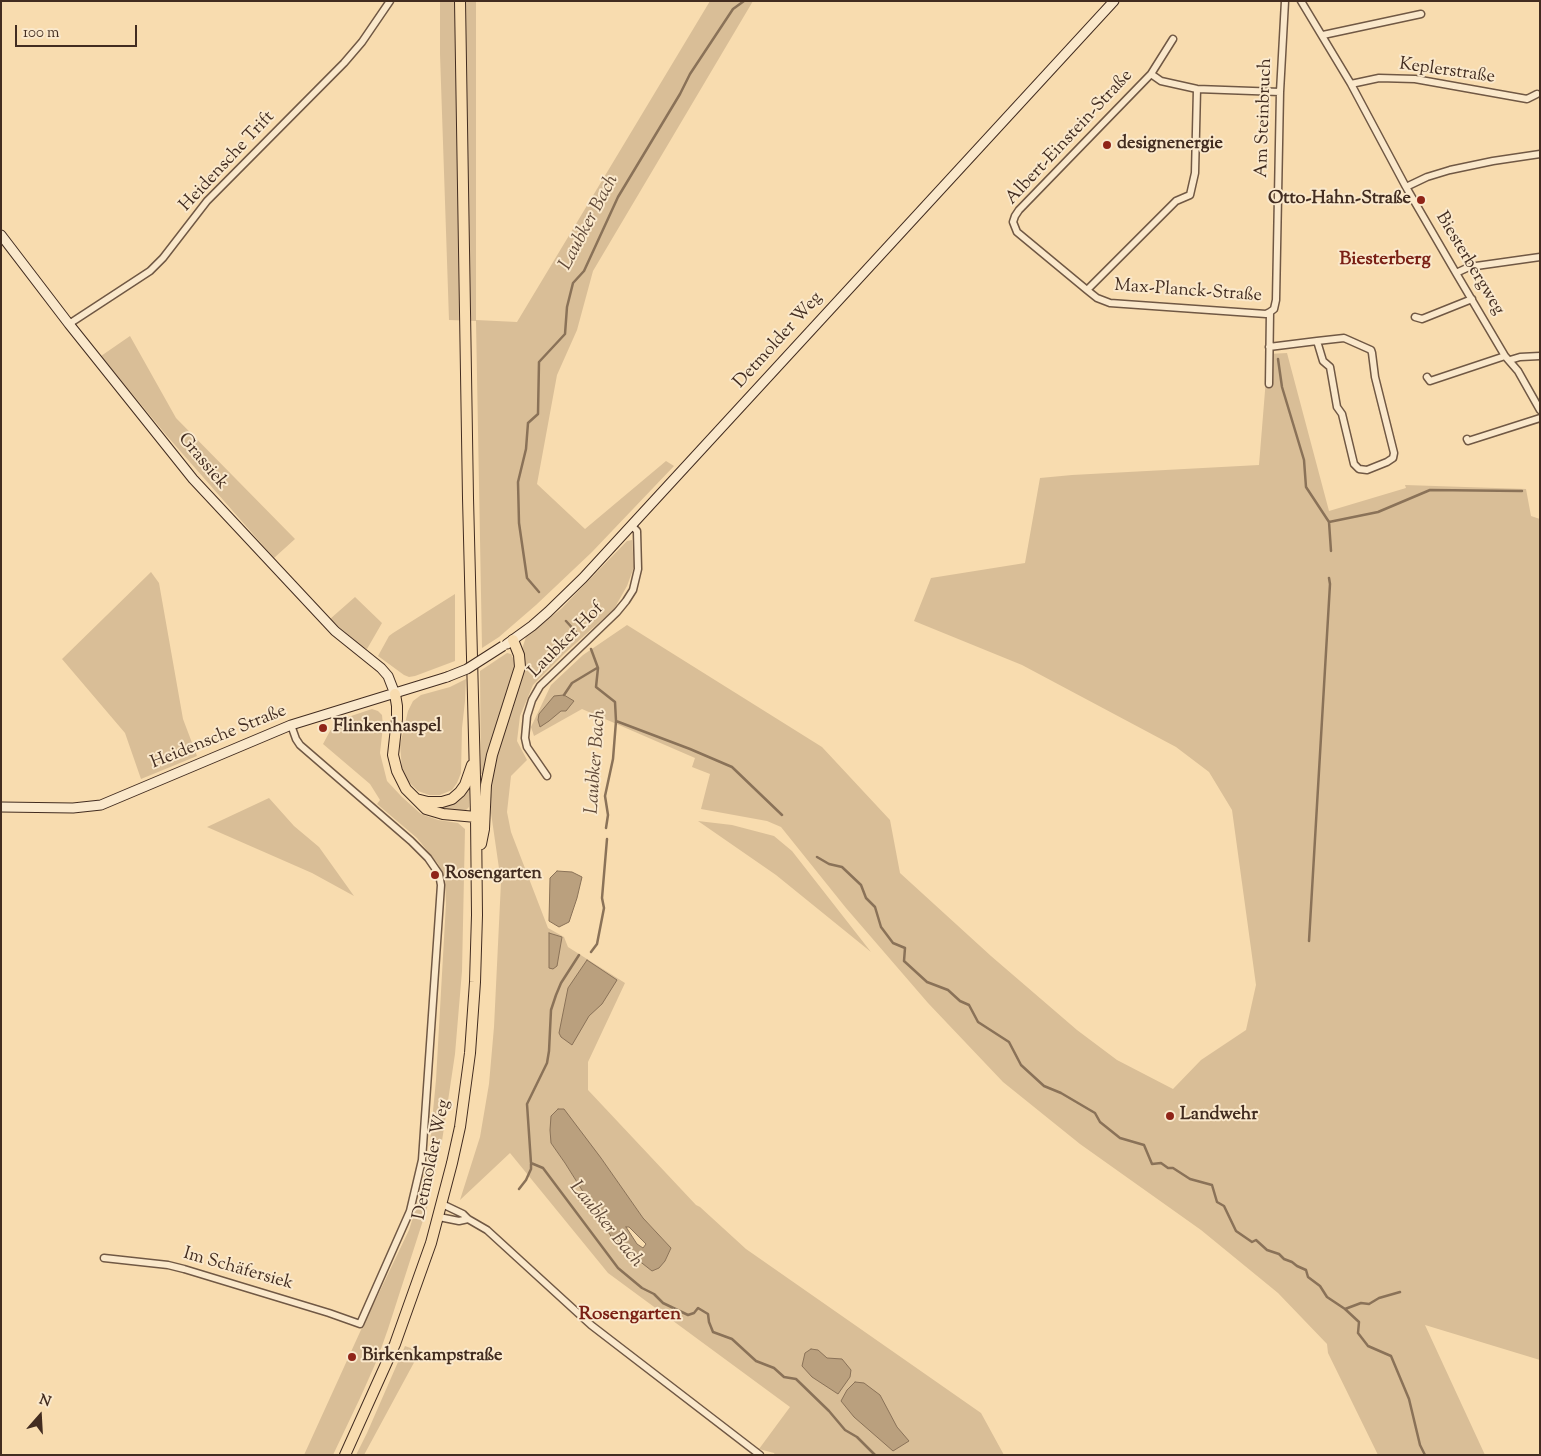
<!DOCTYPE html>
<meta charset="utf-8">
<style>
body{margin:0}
#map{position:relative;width:1541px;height:1456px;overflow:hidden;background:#f8dcaf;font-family:"Sorts Mill Goudy",serif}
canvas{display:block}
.frame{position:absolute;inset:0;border:2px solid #422c20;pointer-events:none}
.north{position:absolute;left:15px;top:1391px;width:50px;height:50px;-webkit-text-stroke:4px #fae8cb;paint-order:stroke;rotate:19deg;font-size:14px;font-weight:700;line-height:20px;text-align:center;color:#422c20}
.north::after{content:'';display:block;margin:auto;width:18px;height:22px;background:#422c20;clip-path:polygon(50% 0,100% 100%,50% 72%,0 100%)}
.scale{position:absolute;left:15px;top:25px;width:122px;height:22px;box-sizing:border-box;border:2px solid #422c20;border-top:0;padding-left:6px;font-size:15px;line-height:18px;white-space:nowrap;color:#422c20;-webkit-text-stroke:4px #fae8cb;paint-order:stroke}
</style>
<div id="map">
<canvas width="1541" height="1456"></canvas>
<div class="frame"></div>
<div class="north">N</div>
<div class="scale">100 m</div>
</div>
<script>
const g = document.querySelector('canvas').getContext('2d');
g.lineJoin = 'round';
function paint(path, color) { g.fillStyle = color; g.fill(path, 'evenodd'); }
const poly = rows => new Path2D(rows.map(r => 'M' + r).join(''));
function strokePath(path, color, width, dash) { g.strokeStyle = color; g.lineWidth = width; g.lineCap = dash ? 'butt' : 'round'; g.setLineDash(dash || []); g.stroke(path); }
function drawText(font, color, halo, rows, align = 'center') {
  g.font = font + ' "Sorts Mill Goudy",serif'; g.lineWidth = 4; g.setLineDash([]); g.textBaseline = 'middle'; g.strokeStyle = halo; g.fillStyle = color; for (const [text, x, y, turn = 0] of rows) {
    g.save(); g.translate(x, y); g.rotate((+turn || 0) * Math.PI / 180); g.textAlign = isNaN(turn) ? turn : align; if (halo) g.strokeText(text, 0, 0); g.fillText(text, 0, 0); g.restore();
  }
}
const green = poly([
 [440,1,476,1,476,320,517,322,710,1,753,1,593,271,577,330,557,375,537,484,585,529,666,461,674,466,592,552,536,605,499,637,482,648,476,321,449,320,440,54],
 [130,336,176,418,295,539,274,558,167,436,101,356],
 [1287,353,1329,511,1406,488,1405,485,1526,489,1531,516,1540,519,1540,1360,1425,1325,1485,1455,1378,1455,1328,1353,1327,1344,1278,1293,1201,1230,1080,1144,1003,1082,928,1003,846,908,781,827,767,821,701,809,710,774,692,767,695,758,582,709,534,736,531,727,551,685,583,655,627,625,822,747,890,820,900,873,991,956,1077,1030,1117,1060,1173,1089,1201,1060,1246,1030,1256,985,1232,810,1209,772,1176,747,1022,665,914,621,931,578,1025,563,1040,478,1072,475,1259,465,1268,354],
 [632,540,634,567,627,586,614,609,565,653,533,685,520,716,517,741,527,760,511,776,507,812,511,832,548,928,564,937,568,947,625,983,588,1062,588,1090,696,1205,700,1207,746,1249,981,1413,1004,1455,775,1455,774,1453,759,1449,790,1407,608,1273,510,1153,460,1200,480,1137,489,1084,494,1027,501,882,491,813,491,796,495,758,524,658,522,649,526,637,561,609,627,541],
 [549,933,562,937,549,968],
 [551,1143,601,1158,643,1218,671,1248,665,1261,614,1241,565,1163],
 [151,572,159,583,183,719,197,756,141,779,125,733,62,659],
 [455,594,455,661,415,676,409,677,404,675,378,656,389,636,393,633],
 [355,597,382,623,367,649,362,647,330,619],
 [507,653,511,654,514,660,515,666,487,753,484,774,481,774,480,671],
 [466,679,465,701,462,728,461,773,457,783,452,790,440,795,429,795,418,791,409,782,402,768,400,745,408,711,413,701,421,695,450,687],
 [372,709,378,711,382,715,383,726,380,753,387,781,402,797,421,814,438,820,458,823,465,829,462,971,455,1054,442,1141,427,1208,388,1329,377,1360,361,1396,333,1455,304,1455,365,1321,378,1295,409,1230,421,1192,429,1153,436,1080,446,903,445,878,438,864,417,838,377,804,380,800,370,784,323,744,330,731,339,720],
 [467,789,469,789,469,807,464,812,440,810,432,806],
 [269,798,294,826,319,847,354,896,312,873,207,827],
 [698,821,732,825,774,836,792,851,871,952,776,875],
 [405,1346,421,1352,417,1357,364,1455,356,1455,367,1433]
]);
const water = poly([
 [564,695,574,701,566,711,561,711,549,721,540,727,538,720,539,714,554,696,564,695],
 [557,871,572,872,582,877,577,898,569,922,559,927,549,921,550,878,557,871],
 [549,933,562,937,557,966,553,969,549,968,549,933],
 [587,960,617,980,602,1004,589,1016,572,1045,561,1037,559,1033,568,988,587,960],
 [558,1109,564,1109,601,1158,643,1218,671,1248,665,1261,659,1268,652,1271,614,1241,565,1163,551,1143,550,1130,551,1116,558,1109],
 [626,1227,629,1227,646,1244,643,1248,637,1244,626,1227],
 [811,1349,818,1350,827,1358,842,1359,851,1370,850,1377,838,1394,812,1377,802,1366,805,1353,811,1349],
 [855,1382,864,1383,880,1395,897,1427,909,1441,893,1451,854,1417,841,1401,847,1390,855,1382]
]);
const stream = poly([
 [1278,359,1282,387,1304,460,1306,487,1329,522,1331,551],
 [1329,522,1378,512,1430,490,1522,491],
 [539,592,527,578,519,523,518,482,526,449,528,423,538,414,539,362,565,334,567,307,573,283,584,271,618,197,680,94,690,74,733,9,744,1],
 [566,621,576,632],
 [591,649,598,668,596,687,615,702,616,721,613,759,605,796,608,815,606,828],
 [564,695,572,683,597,668],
 [616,721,690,749,732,767,782,815],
 [817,857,829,864,842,867,861,885,866,898,875,907,881,927,893,943,905,948,904,961,927,982,948,990,960,1001,969,1005,978,1022,1009,1042,1021,1065,1044,1086,1061,1093,1095,1113,1100,1122,1120,1138,1144,1145,1152,1164,1161,1163,1168,1168,1173,1168,1190,1179,1212,1185,1217,1202,1224,1206,1236,1231,1252,1242,1256,1240,1267,1250,1279,1254,1284,1259,1292,1262,1297,1266,1306,1270,1308,1277,1320,1286,1327,1297,1345,1309,1359,1322,1358,1333,1368,1346,1391,1356,1409,1399,1420,1445,1425,1455],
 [1309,941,1330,584,1329,578],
 [591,952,597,944,604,908,602,898,607,839],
 [579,955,561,983,556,995,551,1010,549,1051,547,1063,527,1104,531,1163,543,1168,618,1268,642,1288,654,1294,663,1303,688,1315,694,1313,698,1308,708,1314,709,1322,713,1332,732,1339,756,1361,774,1368,784,1377,796,1379,829,1411,845,1430,857,1437,875,1455],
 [519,1189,526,1180,531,1169,531,1164],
 [1345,1309,1361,1303,1369,1304,1379,1298,1400,1292]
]);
const street = poly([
 [1301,1,1351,84,1406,187,1456,273,1505,356,1518,371,1540,410],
 [1323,35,1421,14],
 [1151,74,1173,39],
 [1351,84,1379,78,1415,79,1527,99,1537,94],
 [1406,187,1427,177,1450,170,1493,161,1540,154],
 [1456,273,1469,267,1540,257],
 [1087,290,1176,201,1190,195,1195,173,1197,89],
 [1270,312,1266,314,1110,303,1097,298,1087,290,1017,232,1013,222,1015,216,1019,210,1151,74,1161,81,1197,89,1280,92],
 [1415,317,1422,319,1472,299],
 [69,324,150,271,163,258,207,201,344,63,362,42,390,1],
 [1269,347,1317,341,1344,338,1371,350,1372,353,1375,377,1394,453,1393,458,1387,462,1367,470,1359,469,1354,464,1342,414,1337,407,1330,367,1323,361,1317,341],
 [1510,360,1520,357,1540,356],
 [1427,377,1430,381,1505,356],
 [1269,384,1270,312,1274,309,1276,300,1280,92,1285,1],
 [1467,439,1468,441,1540,418],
 [547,776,527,747,525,738,527,716,532,700,540,686,617,612,626,601,633,590,638,569,637,531,632,526],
 [442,1204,463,1214,468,1219,487,1230,591,1325,760,1455],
 [439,1217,459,1221,468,1219],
 [104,1258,168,1265,184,1269,329,1313,360,1324,410,1211,422,1160,441,885,439,874,428,858,411,841,300,745,296,739,291,725]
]);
const secondary = poly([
 [1,235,69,324,193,479,335,631,381,668,388,676,395,694],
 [507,644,532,626,548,612,583,578,1114,1],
 [1,807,73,808,101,805,291,725,447,677]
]);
const primary = poly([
 [395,694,397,706,397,719,393,755,397,771,406,789,426,809,443,814,476,817],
 [416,799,428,802,442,802,452,799,460,792,465,785,472,765],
 [481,844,484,829,486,785,492,755,520,667,519,655,513,640],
 [345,1455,395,1344,431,1243,452,1163,460,1127,470,1053,475,982,477,915,476,817,468,498,460,1]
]);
const secondaryBridge = poly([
 [447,677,467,669,503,646]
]);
const markers = [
 [1107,145,5,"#8f2418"],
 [1421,200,5,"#8f2418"],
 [323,728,5,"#8f2418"],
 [435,875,5,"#8f2418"],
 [1170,1116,5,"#8f2418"],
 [352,1357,5,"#8f2418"]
];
const streetNames = [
 ["Keplerstraße",1447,72,8],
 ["Am Steinbruch",1265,118,-88],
 ["Albert-Einstein-Straße",1070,138,-47],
 ["Heidensche Trift",228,162,-47],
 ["Biesterbergweg",1469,264,59],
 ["Max-Planck-Straße",1188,292,4],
 ["Detmolder Weg",779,341,-48],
 ["Grassiek",202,462,50],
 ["Laubker Hof",567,641,-45],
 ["Heidensche Straße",219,738,-22],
 ["Detmolder Weg",433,1160,-78],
 ["Im Schäfersiek",238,1270,16]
];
const poiNames = [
 ["designenergie",1117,145],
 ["Otto-Hahn-Straße",1411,200,"right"],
 ["Flinkenhaspel",333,728],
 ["Rosengarten",445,875],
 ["Landwehr",1180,1116],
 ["Birkenkampstraße",362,1357]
];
const waterNames = [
 ["Laubker Bach",590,223,-62],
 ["Laubker Bach",597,762,-86],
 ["Laubker Bach",605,1225,51]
];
const neighbourhoodNames = [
 ["Biesterberg",1385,261],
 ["Rosengarten",630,1316]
];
paint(green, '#d9be97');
paint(water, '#baa07e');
strokePath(water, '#8a7258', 1);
strokePath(stream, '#8a7258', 2.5);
strokePath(street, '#705844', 9);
strokePath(secondary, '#422c20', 11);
strokePath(primary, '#422c20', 12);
strokePath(street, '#fae8cb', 6);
strokePath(secondary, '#fae8cb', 9);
strokePath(primary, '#f8dcaf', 10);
strokePath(secondaryBridge, '#422c20', 11, []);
strokePath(secondaryBridge, '#fae8cb', 9);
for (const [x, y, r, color] of markers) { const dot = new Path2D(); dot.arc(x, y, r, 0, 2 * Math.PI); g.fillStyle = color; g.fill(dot); strokePath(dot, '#fae8cb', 2); }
drawText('18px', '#422c20', '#fae8cb', streetNames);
drawText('bold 18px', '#422c20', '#fae8cb', poiNames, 'left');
drawText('italic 19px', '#604938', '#fae8cb', waterNames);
drawText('bold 19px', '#7a1f14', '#fae8cb', neighbourhoodNames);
</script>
